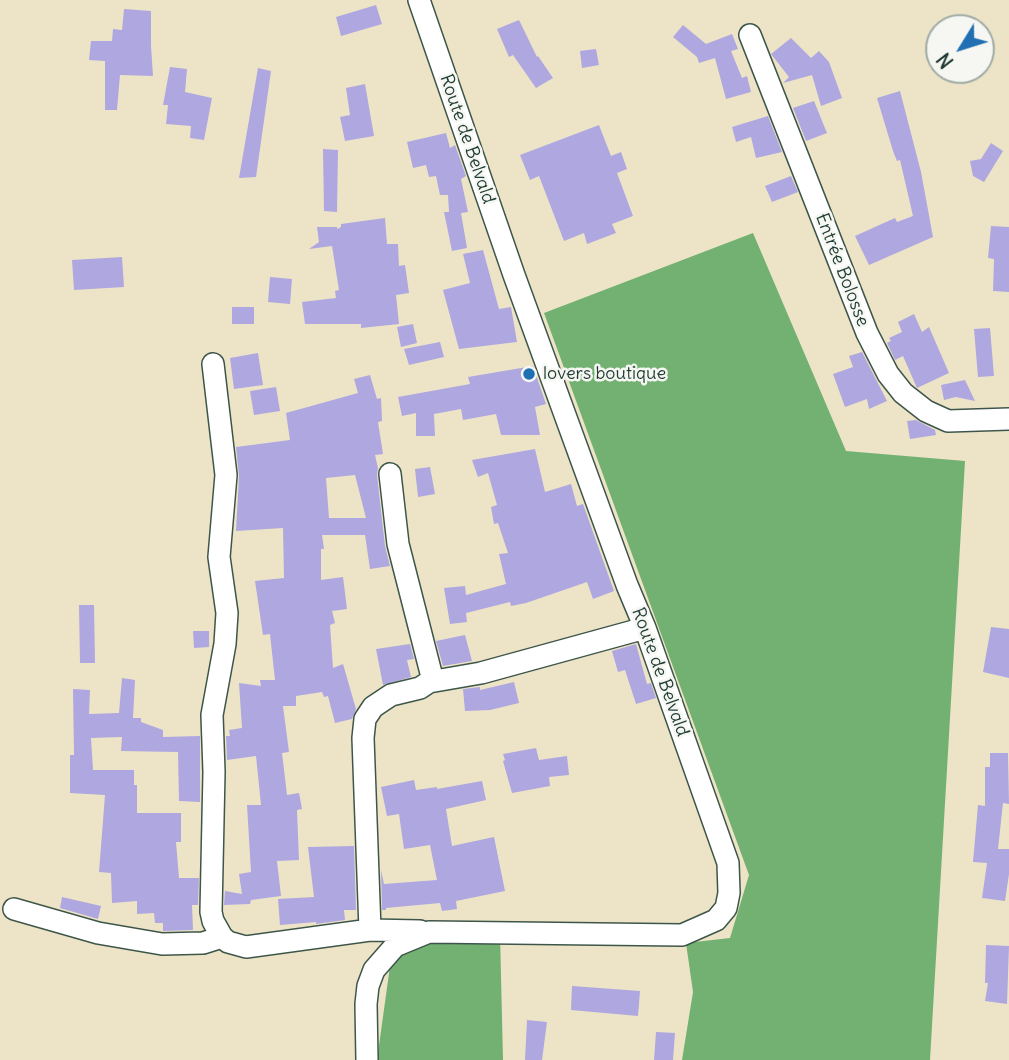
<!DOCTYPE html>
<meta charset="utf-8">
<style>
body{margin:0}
#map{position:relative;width:1009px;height:1060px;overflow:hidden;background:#ede4c7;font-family:Delius,sans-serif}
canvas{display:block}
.north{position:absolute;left:925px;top:14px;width:70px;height:70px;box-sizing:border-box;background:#f6f6f2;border:2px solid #a0aca6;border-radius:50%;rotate:232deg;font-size:19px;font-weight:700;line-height:28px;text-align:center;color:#1f3d34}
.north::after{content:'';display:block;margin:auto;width:24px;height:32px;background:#1f6fb2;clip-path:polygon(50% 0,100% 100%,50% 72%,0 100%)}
</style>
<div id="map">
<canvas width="1009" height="1060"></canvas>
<div class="north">N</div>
</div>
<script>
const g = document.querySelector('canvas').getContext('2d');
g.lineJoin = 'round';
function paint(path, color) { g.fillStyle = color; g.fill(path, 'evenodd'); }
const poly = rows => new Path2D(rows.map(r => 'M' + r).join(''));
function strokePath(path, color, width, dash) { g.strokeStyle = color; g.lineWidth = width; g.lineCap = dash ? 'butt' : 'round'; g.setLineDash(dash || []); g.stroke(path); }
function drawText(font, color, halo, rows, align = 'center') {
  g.font = font + ' Delius,sans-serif'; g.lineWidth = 5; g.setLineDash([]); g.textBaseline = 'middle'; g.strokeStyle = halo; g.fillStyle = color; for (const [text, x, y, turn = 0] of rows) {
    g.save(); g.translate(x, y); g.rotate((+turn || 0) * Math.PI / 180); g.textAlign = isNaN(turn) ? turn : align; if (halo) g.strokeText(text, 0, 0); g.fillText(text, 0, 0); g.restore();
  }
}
const forest = poly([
 [753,233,846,451,965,461,930,1060,682,1060,693,992,686,943,730,938,749,875,544,313],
 [425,931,500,933,503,1060,377,1060,390,966]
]);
const building = poly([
 [376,5,382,24,341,36,336,17],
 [124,9,151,11,151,46,153,76,120,75,117,110,105,110,105,61,89,60,91,41,112,41,113,29,122,30],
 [519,20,537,57,538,56,553,78,536,88,513,55,509,57,497,29],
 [683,25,706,44,732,34,738,49,731,51,742,78,747,76,751,92,726,99,715,58,699,63,697,57,673,37],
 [791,38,811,58,819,51,829,62,842,98,821,106,812,75,783,83,789,77,771,54],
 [596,49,599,65,582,68,580,51],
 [170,67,187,69,185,92,212,98,204,140,190,138,191,126,166,124,168,105,163,105],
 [258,68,271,71,256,177,239,178],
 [365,84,374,136,345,141,340,117,350,115,346,88],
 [900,91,921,172,933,237,869,265,855,236,895,218,897,222,913,216,900,160,897,161,893,151,877,98],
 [814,101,827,133,806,141,793,108],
 [768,116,782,152,756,158,751,137,736,142,732,127],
 [599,125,611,156,621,152,627,169,617,173,633,216,612,224,616,233,587,244,584,233,564,241,539,176,530,180,520,155],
 [446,133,450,148,455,145,466,176,461,179,468,212,461,213,467,248,452,251,444,212,449,212,448,195,440,195,436,176,429,177,426,165,413,168,407,142],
 [991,143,1003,151,984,182,973,176,970,161,981,159],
 [323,149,338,150,337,212,324,211],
 [791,176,798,192,772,202,765,186],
 [385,218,387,244,398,244,399,266,405,265,409,293,396,295,399,324,361,328,361,324,305,324,302,302,336,298,335,291,339,290,332,246,309,249,319,242,317,227,337,227,337,229,341,227,341,224],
 [991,226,1009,227,1009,292,993,291,994,259,988,258],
 [483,250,499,309,511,307,517,342,459,349,443,290,470,283,463,254],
 [122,257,124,287,74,290,72,260],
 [270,277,292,279,290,304,268,302],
 [232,307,254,307,254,324,232,324],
 [914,314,922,332,929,327,949,373,917,388,903,356,895,360,887,343,891,341,889,338,902,332,898,322],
 [413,324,417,343,401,347,397,327],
 [990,328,994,376,978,377,974,329],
 [440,342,444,357,409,365,404,349],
 [862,352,887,401,869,409,867,399,845,407,833,374,853,367,849,356],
 [258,353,263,385,234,389,230,358],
 [533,366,546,404,535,407,540,435,501,435,496,414,463,420,461,409,434,414,435,436,416,436,416,413,402,416,398,397,470,384,468,377],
 [370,375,377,399,381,398,382,421,378,422,383,454,375,455,378,468,377,475,385,546,390,566,370,569,365,535,322,535,324,549,321,549,321,580,343,577,347,609,332,611,335,623,330,625,333,668,343,664,356,709,352,719,335,723,328,696,324,697,322,692,296,696,296,706,283,706,289,752,282,753,287,795,299,793,302,809,297,810,299,860,277,861,281,896,251,900,250,904,224,905,225,891,242,894,239,874,251,872,247,805,261,805,256,756,227,760,226,736,230,736,229,730,242,728,239,683,261,686,260,680,275,680,270,634,263,635,255,581,284,578,283,528,236,531,239,476,236,447,290,440,286,413,358,393,354,379],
 [355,475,366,518,329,518,326,478],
 [965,380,975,401,956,397,944,400,941,385],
 [276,387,280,411,254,415,250,391],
 [916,420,935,430,936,435,910,439,907,421],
 [535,449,545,492,571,484,577,506,583,504,614,591,593,599,587,582,526,603,511,606,510,602,466,613,467,622,450,624,444,588,465,586,466,595,506,584,499,554,508,553,498,523,494,524,491,507,497,505,488,473,478,477,472,460],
 [430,467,435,494,418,497,415,469],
 [79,605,94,605,95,663,80,663],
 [991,627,1009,629,1009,678,983,672],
 [193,631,209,631,209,647,194,648],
 [465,635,472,661,443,666,436,641],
 [410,644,414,659,407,660,411,677,383,685,376,649],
 [636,644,647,684,651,683,656,698,636,704,625,670,618,672,612,651],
 [122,678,135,680,133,718,141,718,141,722,163,730,163,737,200,736,200,802,179,801,178,752,121,751,122,737,91,738,93,770,134,770,134,785,137,785,137,813,181,813,181,842,176,842,179,878,199,878,198,905,192,905,193,930,163,931,163,923,155,923,154,913,137,914,137,901,112,903,111,873,99,872,105,795,70,793,70,755,74,755,73,689,90,690,89,714,119,713],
 [514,682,519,703,490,710,465,711,463,689,480,687,480,690],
 [536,748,539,760,567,756,569,775,549,777,550,786,512,793,503,761,505,760,503,754],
 [990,753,1008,753,1009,804,1003,803,998,849,1009,849,1009,874,1005,901,982,898,987,863,973,862,978,805,985,806,985,767,990,767],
 [414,780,416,790,437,787,437,789,482,781,486,800,446,809,452,846,494,837,505,891,456,901,457,909,442,911,440,903,386,908,386,910,382,910,381,870,384,884,437,880,430,845,404,849,399,814,387,816,381,787],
 [354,846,356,910,344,910,345,920,316,924,316,922,280,925,278,899,314,897,308,847],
 [62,897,101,906,98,919,60,908],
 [986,945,1009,946,1007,1004,985,1001,988,983,985,983],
 [572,986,640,991,638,1016,571,1010],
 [527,1020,547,1022,542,1060,525,1060],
 [656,1032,675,1033,673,1060,654,1060]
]);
const street = poly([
 [750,35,867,333,888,374,903,393,926,411,948,421,1009,419],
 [213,364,226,475,219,557,227,613,225,644,212,715,214,772,211,912,213,921,222,937,228,942,246,947,370,930,420,931],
 [429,682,481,673,645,628],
 [14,909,98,933,162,944,203,943,222,937],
 [370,930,363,738,365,719,373,707,391,695,420,688,429,682,432,677,398,544,390,474],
 [367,1060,366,1004,368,986,374,970,395,946,429,932,682,935,716,920,726,908,729,893,728,863,645,628,627,585,514,275,419,0]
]);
const markers = [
 [529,374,7,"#1f6fb2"]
];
const streetNames = [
 ["Route de Belvald",467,139,71],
 ["Entrée Bolosse",842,270,69],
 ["Route de Belvald",660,672,70]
];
const poiNames = [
 ["lovers boutique",543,374]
];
paint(forest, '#72b172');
paint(building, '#aea7e0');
strokePath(street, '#3e564a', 24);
strokePath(street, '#fff', 21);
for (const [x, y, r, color] of markers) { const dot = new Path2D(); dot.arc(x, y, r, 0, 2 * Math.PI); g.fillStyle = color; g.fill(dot); strokePath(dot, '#f6f6f2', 2.5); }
drawText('18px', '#1f3d34', '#f6f6f2', streetNames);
drawText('18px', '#1f3d34', '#f6f6f2', poiNames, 'left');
</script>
